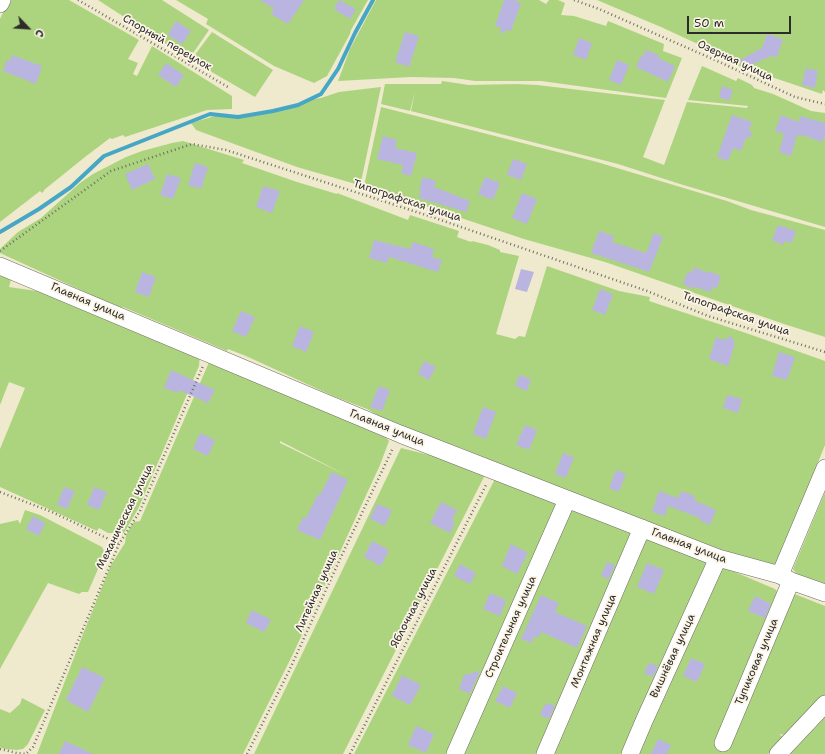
<!DOCTYPE html>
<meta charset="utf-8">
<style>
body{margin:0}
#map{position:relative;width:825px;height:754px;overflow:hidden;background:#efe9cd;font-family:"Shantell Sans",sans-serif}
canvas{display:block}
.north{position:absolute;left:8px;top:8px;width:40px;height:40px;-webkit-text-stroke:3px #fcf5e5;paint-order:stroke;rotate:115deg;font-size:11px;font-weight:700;line-height:16px;text-align:center;color:#2b2b2b}
.north::after{content:'';display:block;margin:auto;width:14px;height:18px;background:#2b2b2b;clip-path:polygon(50% 0,100% 100%,50% 72%,0 100%)}
.scale{position:absolute;left:687px;top:16px;width:104px;height:18px;box-sizing:border-box;border:2px solid #2b2b2b;border-top:0;padding-left:5px;font-size:12px;line-height:14px;white-space:nowrap;color:#2b2b2b;-webkit-text-stroke:3px #fcf5e5;paint-order:stroke}
</style>
<div id="map">
<canvas width="825" height="754"></canvas>
<div class="north">С</div>
<div class="scale">50 m</div>
</div>
<script>
const g = document.querySelector('canvas').getContext('2d');
g.lineJoin = 'round';
function paint(path, color) { g.fillStyle = color; g.fill(path, 'evenodd'); }
const poly = rows => new Path2D(rows.map(r => 'M' + r).join(''));
function strokePath(path, color, width, dash) { g.strokeStyle = color; g.lineWidth = width; g.lineCap = dash ? 'butt' : 'round'; g.setLineDash(dash || []); g.stroke(path); }
function drawText(font, color, halo, rows, align = 'center') {
  g.font = font + ' "Shantell Sans",sans-serif'; g.lineWidth = 3.5; g.setLineDash([]); g.textBaseline = 'middle'; g.strokeStyle = halo; g.fillStyle = color; for (const [text, x, y, turn = 0] of rows) {
    g.save(); g.translate(x, y); g.rotate((+turn || 0) * Math.PI / 180); g.textAlign = isNaN(turn) ? turn : align; if (halo) g.strokeText(text, 0, 0); g.fillText(text, 0, 0); g.restore();
  }
}
const green = poly([
 [9,0,69,0,139,40,128,59,138,63,133,74,137,76,152,46,232,96,232,109,207,110,125,137,123,135,112,139,110,138,85,157,44,190,44,191,42,193,40,191,0,222,0,19],
 [98,0,162,0,209,30,189,59],
 [176,0,368,0,351,30,350,34,327,76,314,83,274,66,206,24,208,19],
 [376,0,539,0,546,4,549,0,558,0,565,3,561,15,574,16,606,26,608,21,664,44,663,51,682,58,666,98,541,81,475,81,454,78,411,77,338,81,350,49],
 [597,0,825,0,825,92,823,90,822,94,727,62,728,58,661,27],
 [212,32,273,70,255,97,191,60],
 [702,66,736,81,738,78,752,85,754,88,773,94,811,111,825,113,825,227,680,184,618,164,411,111,415,92,410,111,381,104,385,84,441,84,442,81,469,85,516,84,537,85,665,100,643,157,664,165,687,102,728,106,747,108,748,106,688,100],
 [381,87,361,182,359,182,359,185,297,167,196,130,191,123,215,116,237,117,293,107,309,100,321,98,339,92],
 [381,107,597,162,727,201,751,210,825,230,825,337,784,324,605,262,524,239,428,207,410,199,364,186],
 [183,141,244,160,242,163,297,182,337,194,337,193,408,220,410,215,459,231,457,237,471,242,472,241,488,245,500,250,500,252,519,256,496,334,515,339,519,336,525,337,547,266,619,291,650,297,649,301,746,333,825,361,825,445,778,562,773,568,708,545,572,492,550,484,461,448,410,431,389,422,367,409,333,396,246,356,228,349,227,351,123,307,122,308,98,298,0,253,0,249,18,232,41,218,80,183,93,174,126,157,142,151,172,143],
 [0,271,12,276,9,287,43,292,200,354,199,366,168,439,139,507,124,533,108,533,99,528,97,531,0,487,0,449,25,388,9,382,0,405],
 [210,360,384,435,389,441,380,465,293,654,243,754,37,754,83,634,111,565,125,543,126,535,131,526,134,522,140,521],
 [280,441,346,475,280,443],
 [401,448,453,461,485,475,343,754,254,754],
 [496,477,558,502,449,754,354,754],
 [825,492,825,586,797,575,793,569],
 [573,508,632,531,538,754,460,754,570,512],
 [25,510,40,515,102,547,105,553,88,592,82,592,79,594,48,583,0,669,0,524,18,520,20,524],
 [647,539,676,551,709,562,624,754,549,754,643,541],
 [723,567,775,589,780,595,792,593,825,606,825,697,785,735,779,734,783,737,768,754,636,754],
 [22,698,45,710,28,744,23,749,17,750,4,749,0,747,0,709,10,713,20,704],
 [825,710,825,754,781,754]
]);
const stream = poly([
 [0,232,39,209,71,187,104,156,210,114,238,117,273,111,298,105,321,94,338,69,355,33,373,0]
]);
const building = poly([
 [260,0,304,0,288,24,271,14,274,9],
 [339,0,356,9,350,19,334,9],
 [504,0,514,0,521,3,511,31,507,30,501,34,500,27,495,26],
 [176,21,191,31,182,44,168,35],
 [405,32,419,36,409,67,395,62],
 [767,34,783,39,777,57,771,56,744,68,740,60,762,48],
 [579,38,592,43,586,60,573,55],
 [646,50,659,55,658,58,675,66,668,82,636,67,641,56,643,56],
 [12,55,42,66,36,84,3,71,7,60,10,61],
 [617,60,629,65,621,85,609,80],
 [166,63,184,75,176,87,158,75],
 [806,68,818,71,815,87,814,88,802,85],
 [722,86,733,90,729,101,719,97],
 [732,115,752,122,749,130,753,136,746,138,741,151,733,148,728,161,717,157],
 [781,115,799,122,800,116,825,123,825,135,822,142,802,135,801,136,797,135,791,156,779,152,784,134,775,131],
 [383,136,397,140,395,148,417,153,411,176,401,173,403,165,377,159],
 [513,159,527,164,521,180,507,175],
 [195,163,208,167,201,189,188,185],
 [148,164,155,179,132,190,125,174],
 [167,174,181,178,173,199,160,195],
 [423,177,436,181,434,187,470,201,466,212,419,198,421,190,419,189],
 [485,177,500,183,493,200,478,194],
 [263,186,280,191,272,213,256,207],
 [522,193,537,199,527,224,512,218],
 [778,225,796,231,792,243,785,241,783,245,772,240],
 [599,231,614,236,612,242,646,253,654,233,663,237,649,272,591,253],
 [374,240,410,249,413,242,434,249,432,257,442,260,438,272,389,257,387,263,369,258],
 [694,267,708,273,708,271,721,276,717,288,712,287,711,292,695,287,694,289,683,284,688,271,692,273],
 [521,269,534,272,527,292,515,289],
 [142,272,156,277,149,297,135,292],
 [600,289,613,294,605,315,592,310],
 [241,311,255,317,246,337,232,331],
 [300,326,314,332,306,352,292,346],
 [731,336,735,343,728,366,709,359,716,337,724,340],
 [779,352,795,357,787,380,772,376],
 [424,361,436,367,429,380,418,374],
 [171,370,215,390,208,403,179,390,178,393,164,388],
 [519,375,531,379,527,391,515,386],
 [379,386,390,390,382,411,370,407],
 [727,395,742,399,738,413,723,408],
 [483,407,496,412,486,439,473,434],
 [525,425,537,430,529,450,516,445],
 [200,433,215,440,208,456,193,449],
 [563,453,574,457,566,478,555,474],
 [616,470,626,474,619,492,609,488],
 [332,472,348,480,320,540,297,530,303,517,306,518,318,494,320,495],
 [64,487,75,491,67,509,57,505],
 [94,487,107,492,99,510,87,505],
 [659,491,678,498,681,491,695,496,694,500,716,510,710,525,699,520,700,518,668,506,665,516,652,512],
 [441,502,457,510,452,520,455,522,450,533,430,523],
 [377,504,392,510,385,526,370,519],
 [33,516,45,523,39,536,26,529],
 [372,541,389,550,381,566,364,557],
 [511,544,528,553,517,574,502,566],
 [607,562,615,565,609,579,601,576],
 [647,563,664,570,654,594,637,587],
 [460,564,476,573,470,584,454,576],
 [490,593,506,600,500,616,483,609],
 [541,595,559,603,555,612,587,626,577,648,541,632,538,638,534,636,532,643,521,639],
 [755,596,771,604,765,618,748,611],
 [252,610,271,620,264,632,246,623],
 [691,658,705,664,697,682,683,676],
 [649,663,658,666,653,677,644,673],
 [82,667,105,678,88,712,66,700],
 [480,671,470,694,459,689,464,675],
 [402,675,421,685,410,705,392,696],
 [503,686,517,693,510,708,495,701],
 [548,703,555,706,549,719,540,715,544,706],
 [416,726,434,734,426,753,408,745],
 [658,739,671,745,667,754,651,754],
 [65,741,93,754,59,754]
]);
const path = poly([
 [78,0,228,87],
 [574,0,599,9,715,60,795,97,825,104],
 [0,251,111,171,192,144,226,150,432,217,647,291,708,316,825,352],
 [0,492,52,512,119,544],
 [0,749,17,753,26,754,33,747,119,544,140,511,203,366],
 [247,754,289,671,340,559,393,448],
 [350,754,487,483]
]);
const minor = poly([
 [0,4,2,0],
 [0,266,400,434,718,558,780,575,791,581,825,593],
 [780,575,825,468],
 [723,743,791,581],
 [455,754,567,500],
 [545,754,642,528],
 [630,754,644,721,718,558],
 [778,754,825,704]
]);
const streetNames = [
 ["Спорный переулок",167,43,30],
 ["Озерная улица",735,61,25],
 ["Типографская улица",407,201,18],
 ["Главная улица",88,302,23],
 ["Типографская улица",736,314,19],
 ["Главная улица",387,428,22],
 ["Механическая улица",125,517,-64],
 ["Главная улица",689,546,21],
 ["Литейная улица",317,591,-66],
 ["Яблочная улица",414,608,-63],
 ["Строительная улица",511,627,-66],
 ["Монтажная улица",594,641,-67],
 ["Вишнёвая улица",673,656,-65],
 ["Тупиковая улица",757,662,-67]
];
paint(green, '#acd47f');
strokePath(stream, '#46a6c5', 4);
paint(building, '#bab5e0');
strokePath(minor, '#706e64', 18);
strokePath(path, '#706e64', 2.5, [1, 3]);
strokePath(minor, '#fff', 17);
drawText('11px', '#2b2b2b', '#fcf5e5', streetNames);
</script>
